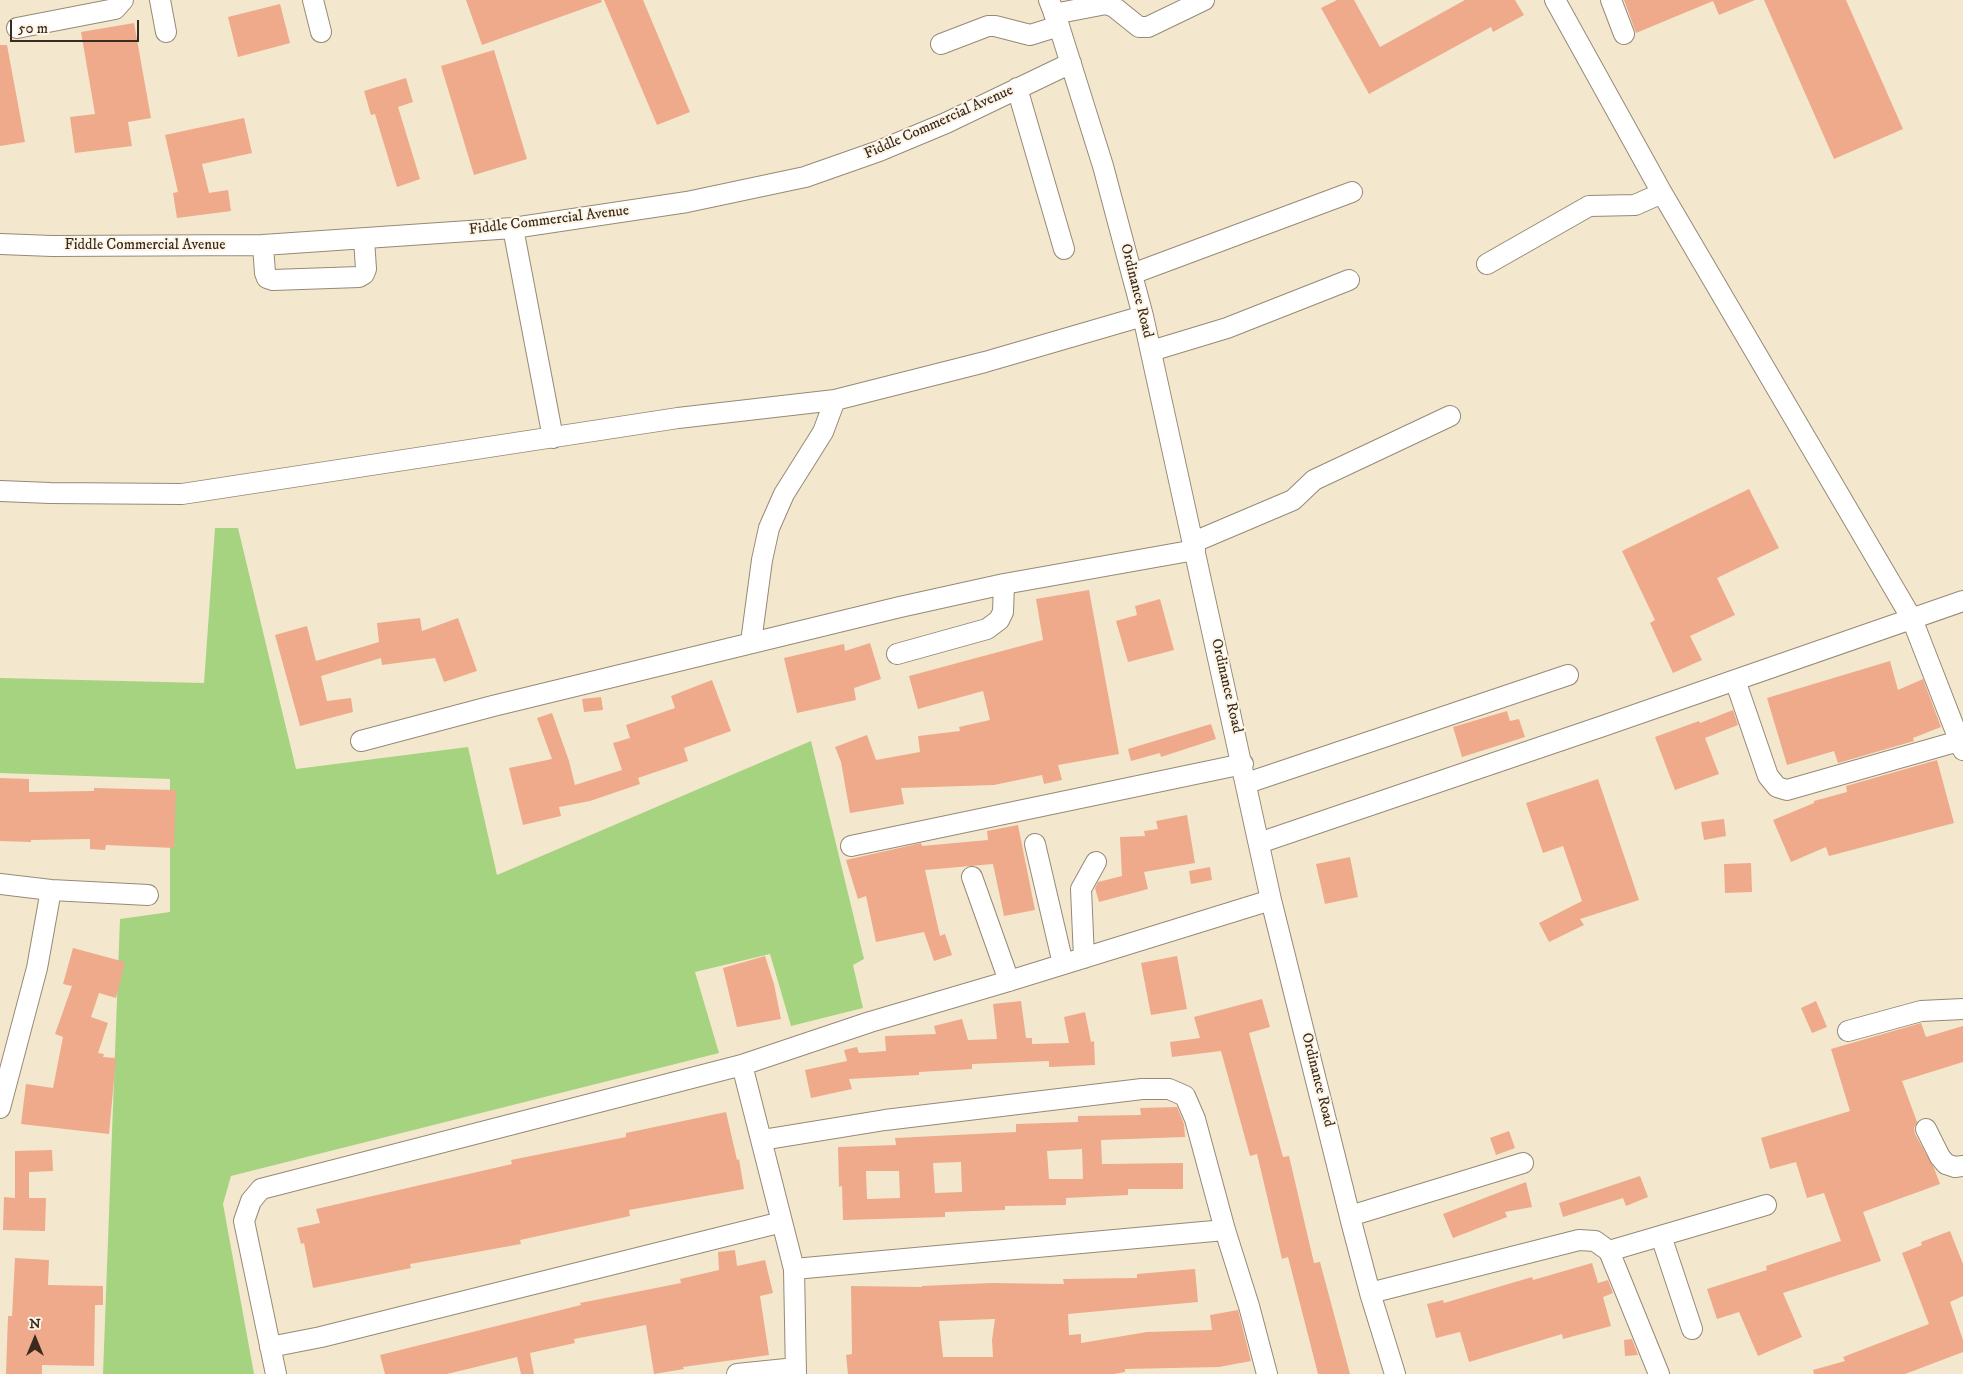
<!DOCTYPE html>
<style>
body{margin:0}
#map{position:relative;width:1963px;height:1374px;overflow:hidden;background:#f3e8ce;font-family:"IM FELL DW Pica",serif}
canvas{display:block}
.north{position:absolute;left:10px;top:1314px;width:50px;height:50px;-webkit-text-stroke:4px #fcf5e5;paint-order:stroke;rotate:0deg;font-size:14px;font-weight:700;line-height:20px;text-align:center;color:#3b2a1e}
.north::after{content:'';display:block;margin:auto;width:18px;height:22px;background:#3b2a1e;clip-path:polygon(50% 0,100% 100%,50% 72%,0 100%)}
.scale{position:absolute;left:10px;top:20px;width:129px;height:22px;box-sizing:border-box;border:2px solid #3b2a1e;border-top:0;padding-left:6px;font-size:15px;line-height:18px;white-space:nowrap;color:#3b2a1e;-webkit-text-stroke:4px #fcf5e5;paint-order:stroke}
</style>
<div id="map">
<canvas width="1963" height="1374"></canvas>
<div class="north">N</div>
<div class="scale">50 m</div>
</div>
<script>
const g = document.querySelector('canvas').getContext('2d');
g.lineJoin = 'round';
function paint(path, color) { g.fillStyle = color; g.fill(path, 'evenodd'); }
const poly = rows => new Path2D(rows.map(r => 'M' + r).join(''));
function strokePath(path, color, width, dash) { g.strokeStyle = color; g.lineWidth = width; g.lineCap = dash ? 'butt' : 'round'; g.setLineDash(dash || []); g.stroke(path); }
function drawText(font, color, halo, rows, align = 'center') {
  g.font = font + ' "IM FELL DW Pica",serif'; g.lineWidth = 4; g.setLineDash([]); g.textBaseline = 'middle'; g.strokeStyle = halo; g.fillStyle = color; for (const [text, x, y, turn = 0] of rows) {
    g.save(); g.translate(x, y); g.rotate((+turn || 0) * Math.PI / 180); g.textAlign = isNaN(turn) ? turn : align; if (halo) g.strokeText(text, 0, 0); g.fillText(text, 0, 0); g.restore();
  }
}
const green = poly([
 [215,528,238,528,296,769,468,747,497,875,811,741,864,959,853,965,863,1008,791,1026,770,954,695,972,719,1053,231,1176,223,1204,254,1374,103,1374,120,919,170,912,170,779,0,773,0,678,204,683]
]);
const building = poly([
 [466,0,601,0,602,2,482,45],
 [604,0,643,0,690,112,657,125],
 [1337,0,1354,0,1380,47,1465,0,1515,0,1524,15,1493,32,1491,27,1369,94,1321,8],
 [1624,0,1755,0,1719,15,1713,1,1636,33],
 [1764,0,1846,0,1903,129,1834,159],
 [280,4,290,43,238,57,228,17],
 [134,23,151,118,128,122,132,146,75,153,70,117,95,114,81,32],
 [0,45,7,45,25,142,0,146],
 [494,50,527,159,474,175,441,66],
 [406,78,413,102,398,107,420,179,397,187,375,114,371,115,364,91],
 [244,118,252,153,202,164,209,193,228,190,231,211,177,218,173,193,178,192,165,135],
 [1749,489,1779,548,1717,578,1735,615,1690,636,1702,660,1673,673,1650,623,1655,620,1622,551],
 [1089,590,1119,754,1058,765,1062,780,1044,784,1042,775,994,785,901,788,904,804,850,813,841,762,835,747,867,735,876,760,920,752,918,736,960,731,959,727,990,720,983,691,918,709,909,676,1043,640,1036,599],
 [1160,599,1174,650,1128,662,1116,621,1137,615,1135,606],
 [420,618,422,631,458,618,477,671,444,682,435,658,382,665,381,658,321,676,327,701,351,698,353,712,300,726,275,635,307,626,316,661,379,642,377,623],
 [870,643,881,679,854,688,856,700,797,713,784,658,844,644,845,651],
 [1890,661,1898,690,1923,679,1941,727,1913,738,1914,741,1838,763,1834,751,1787,765,1767,698],
 [712,680,731,731,684,748,688,761,638,778,640,784,590,801,559,807,561,816,523,825,509,768,552,759,537,718,552,713,569,761,575,785,622,770,613,743,630,738,626,725,675,708,671,696],
 [601,697,603,710,584,712,582,699],
 [1733,710,1738,725,1705,738,1719,774,1675,790,1655,737,1699,721,1700,723],
 [1507,711,1510,721,1519,719,1525,737,1462,757,1453,727],
 [1211,724,1216,739,1161,757,1160,753,1131,761,1128,749],
 [1937,760,1954,823,1829,856,1826,847,1791,862,1773,820,1814,803,1814,801,1847,792,1846,786],
 [0,778,29,779,29,792,91,791,94,791,94,788,176,790,174,848,106,845,105,850,90,849,90,839,31,840,31,842,0,841],
 [1598,779,1639,900,1580,919,1584,925,1549,942,1539,923,1582,901,1563,846,1543,853,1526,803],
 [1187,815,1195,863,1144,872,1148,889,1099,902,1095,888,1098,882,1122,876,1120,837,1145,836,1144,831,1158,829,1156,821],
 [1724,819,1726,836,1704,840,1701,822],
 [1018,825,1035,910,1004,916,993,864,925,870,940,936,945,934,952,955,934,961,924,932,876,942,866,896,858,899,846,860,921,843,922,846,988,840,987,831],
 [1350,857,1358,897,1325,904,1316,864],
 [1751,863,1752,892,1725,893,1724,864],
 [1210,867,1212,880,1191,884,1189,871],
 [73,948,125,962,116,998,99,993,91,1017,108,1023,98,1053,104,1054,103,1057,116,1058,109,1134,21,1124,26,1084,53,1088,63,1037,55,1034,72,986,63,984],
 [765,956,774,984,781,1019,737,1027,723,968],
 [1177,956,1187,1009,1151,1015,1141,963],
 [1262,999,1270,1027,1249,1033,1283,1157,1289,1156,1314,1263,1320,1262,1350,1374,1318,1374,1288,1257,1282,1259,1257,1154,1250,1156,1221,1051,1172,1057,1170,1042,1200,1038,1194,1017],
 [1021,1001,1026,1038,1032,1038,1032,1044,1069,1043,1064,1017,1085,1012,1091,1042,1094,1041,1095,1065,1049,1067,1049,1061,972,1064,972,1069,919,1072,919,1075,849,1079,852,1089,811,1098,805,1070,847,1061,844,1050,857,1047,859,1053,886,1051,885,1036,936,1034,934,1026,962,1019,968,1040,997,1039,993,1004],
 [1816,1001,1827,1027,1812,1033,1801,1008],
 [1921,1023,1926,1037,1963,1026,1963,1062,1902,1081,1917,1122,1914,1128,1915,1134,1934,1168,1940,1184,1863,1212,1881,1261,1783,1293,1802,1337,1758,1356,1739,1312,1717,1319,1707,1289,1767,1270,1766,1266,1841,1241,1824,1193,1807,1198,1796,1162,1770,1169,1761,1138,1850,1111,1831,1049],
 [1177,1107,1184,1124,1185,1137,1101,1140,1102,1164,1183,1163,1183,1189,1128,1189,1128,1195,1066,1198,1066,1205,1005,1206,1005,1210,945,1212,945,1217,843,1220,842,1186,839,1187,838,1147,896,1145,895,1138,1016,1132,1016,1124,1078,1122,1078,1116,1141,1115,1140,1108],
 [1082,1149,1083,1179,1049,1179,1047,1151],
 [961,1162,962,1192,935,1193,933,1163],
 [866,1171,899,1171,900,1198,867,1199],
 [726,1112,737,1160,739,1159,744,1189,629,1210,630,1216,520,1240,521,1244,410,1264,411,1268,313,1288,304,1243,301,1244,297,1228,320,1223,316,1209,512,1164,511,1160,626,1137,626,1133],
 [1509,1131,1515,1148,1496,1155,1490,1138],
 [52,1150,53,1171,29,1172,29,1198,46,1198,45,1231,3,1230,4,1197,15,1198,15,1151],
 [1640,1176,1648,1197,1626,1206,1623,1198,1563,1217,1559,1203],
 [1526,1182,1532,1207,1505,1212,1507,1217,1453,1238,1443,1214],
 [1950,1231,1963,1264,1963,1296,1950,1302,1963,1340,1963,1352,1905,1374,1814,1374,1813,1370,1845,1361,1843,1357,1929,1324,1902,1253,1922,1245,1921,1242],
 [735,1250,737,1266,765,1260,773,1293,760,1296,769,1355,683,1367,684,1369,654,1374,646,1325,574,1339,575,1343,530,1353,534,1374,521,1374,517,1357,447,1374,385,1374,380,1355,581,1305,580,1303,681,1283,680,1279,719,1270,718,1252],
 [15,1258,49,1260,48,1285,103,1286,103,1305,95,1305,94,1366,42,1365,42,1374,6,1374,8,1316,12,1316],
 [1592,1263,1598,1283,1608,1280,1613,1293,1603,1297,1611,1326,1563,1339,1562,1334,1469,1362,1460,1332,1436,1338,1427,1304,1443,1300,1444,1303,1532,1277,1533,1280],
 [1195,1269,1198,1302,1068,1314,1069,1335,1081,1334,1081,1343,1147,1332,1212,1330,1210,1315,1238,1310,1251,1361,1219,1367,1125,1369,1125,1372,1114,1374,848,1374,846,1355,852,1354,851,1286,922,1287,922,1286,991,1283,1064,1284,1063,1279,1137,1278,1137,1274],
 [995,1319,992,1340,993,1357,943,1357,939,1321],
 [1632,1339,1638,1355,1625,1356,1624,1340]
]);
const minor = poly([
 [160,0,166,32],
 [313,0,321,32],
 [1049,0,1059,26,1103,166,1143,316,1271,900,1352,1225,1370,1293,1395,1374],
 [1555,0,1662,193,1912,619,1963,750],
 [1611,0,1624,34],
 [1054,14,1106,4,1114,7,1139,27,1148,27,1204,0],
 [17,28,115,9,123,0],
 [941,44,988,26,995,26,1030,35,1059,26],
 [1017,88,1064,249],
 [513,228,553,438],
 [0,244,52,246,263,245,513,228,687,202,805,177,879,151,946,123,1071,63],
 [263,245,265,273,267,278,273,280,359,277,364,274,366,269,364,239],
 [1487,264,1589,206,1635,205,1662,193],
 [1132,274,1352,192],
 [1151,351,1227,328,1349,280],
 [0,491,50,493,182,494,678,418,835,400,985,362,1143,316],
 [1194,542,1293,500,1314,480,1450,416],
 [751,642,762,560,769,528,784,494,823,432,835,400],
 [897,654,987,629,999,620,1003,612,1004,584],
 [1735,680,1768,776,1777,787,1787,790,1959,741],
 [361,741,493,706,900,607,1004,584,1195,550],
 [1247,783,1568,675],
 [1259,843,1603,726,1963,601],
 [1035,844,1063,964],
 [851,846,1243,764],
 [972,877,1009,981],
 [0,884,51,890,148,895],
 [1084,958,1081,889,1096,862],
 [1848,1031,1921,1011,1963,1009],
 [742,1065,794,1269,796,1374],
 [0,1108,37,968,51,890],
 [1926,1129,1940,1157,1946,1164,1955,1167,1963,1166],
 [762,1140,885,1120,1142,1089,1169,1089,1185,1096,1195,1119,1225,1230,1249,1306,1267,1374],
 [1350,1216,1523,1163],
 [1661,1236,1692,1329],
 [1609,1251,1766,1205],
 [794,1269,1225,1230],
 [1370,1293,1579,1240,1595,1241,1609,1251,1659,1374],
 [270,1347,321,1337,782,1222],
 [276,1374,244,1221,251,1201,261,1189,742,1065,870,1022,1009,981,1271,900],
 [737,1374,796,1368]
]);
const streetNames = [
 ["Fiddle Commercial Avenue",939,123,-24],
 ["Fiddle Commercial Avenue",549,221,-7],
 ["Fiddle Commercial Avenue",145,246],
 ["Ordinance Road",1136,291,76],
 ["Ordinance Road",1226,686,77],
 ["Ordinance Road",1317,1080,76]
];
paint(green, '#a6d380');
paint(building, '#eeaa8b');
strokePath(minor, '#978976', 22);
strokePath(minor, '#fff', 20);
drawText('15px', '#3b2a1e', '#fcf5e5', streetNames);
</script>
